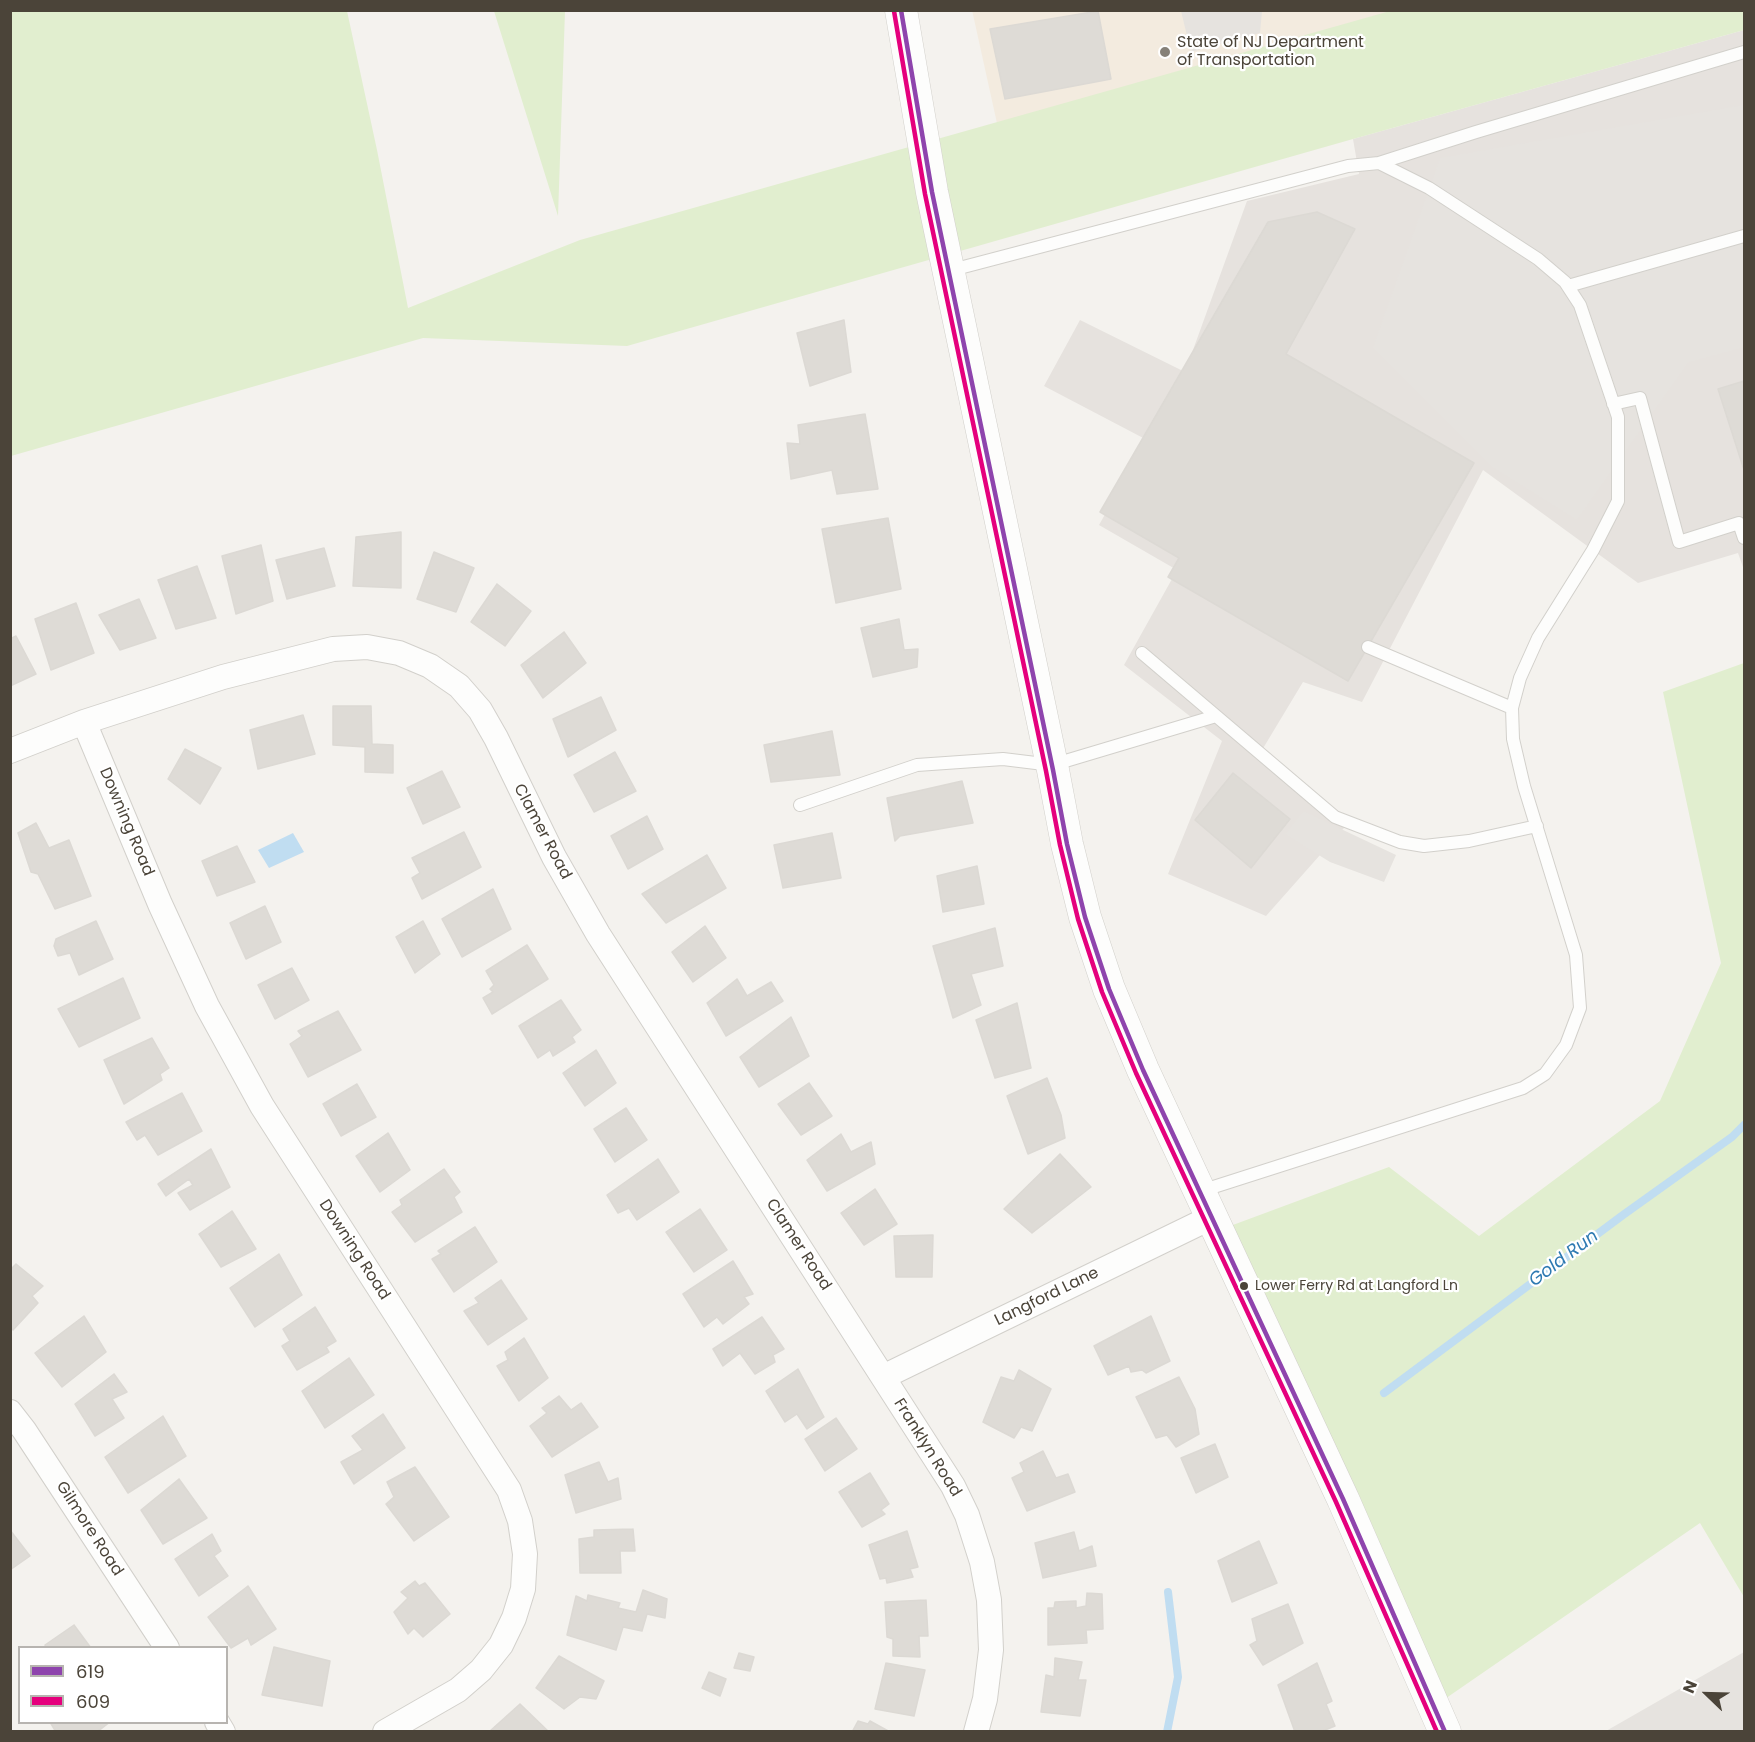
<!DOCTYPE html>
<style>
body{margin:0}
#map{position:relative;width:1755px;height:1742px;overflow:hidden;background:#f4f2ee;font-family:Poppins,sans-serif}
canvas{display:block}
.frame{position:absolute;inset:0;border:12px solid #4b4439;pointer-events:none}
.legend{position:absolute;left:18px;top:1646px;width:210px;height:78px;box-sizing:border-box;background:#fff;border:2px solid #b7b4b0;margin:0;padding:8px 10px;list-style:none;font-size:18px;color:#4b4439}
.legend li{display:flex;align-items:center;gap:12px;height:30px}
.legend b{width:30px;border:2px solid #b7b4b0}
.north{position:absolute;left:1677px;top:1664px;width:60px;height:60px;-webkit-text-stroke:4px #fff;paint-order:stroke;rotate:293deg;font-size:16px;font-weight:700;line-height:24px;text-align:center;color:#4b4439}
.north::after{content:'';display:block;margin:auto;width:21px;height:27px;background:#4b4439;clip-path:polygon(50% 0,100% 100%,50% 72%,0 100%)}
</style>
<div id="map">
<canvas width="1755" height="1742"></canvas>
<div class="frame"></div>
<ul class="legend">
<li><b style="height:8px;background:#8e44ad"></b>619</li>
<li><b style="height:8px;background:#e5007d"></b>609</li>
</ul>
<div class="north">N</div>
</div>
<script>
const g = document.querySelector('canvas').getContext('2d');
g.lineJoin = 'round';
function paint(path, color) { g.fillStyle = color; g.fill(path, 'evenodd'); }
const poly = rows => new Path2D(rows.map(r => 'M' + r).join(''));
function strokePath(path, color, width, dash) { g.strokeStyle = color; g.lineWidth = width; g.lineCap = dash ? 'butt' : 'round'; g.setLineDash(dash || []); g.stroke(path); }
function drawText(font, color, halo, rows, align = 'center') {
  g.font = font + ' Poppins,sans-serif'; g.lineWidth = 4.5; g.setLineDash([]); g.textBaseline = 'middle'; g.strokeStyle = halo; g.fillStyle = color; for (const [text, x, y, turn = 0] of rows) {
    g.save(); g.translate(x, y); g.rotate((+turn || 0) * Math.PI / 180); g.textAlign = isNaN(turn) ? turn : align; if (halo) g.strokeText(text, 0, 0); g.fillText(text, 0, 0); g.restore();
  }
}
const commercial = poly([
 [972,10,1500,11,1002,146]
]);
const industrial = poly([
 [1744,30,1744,570,1738,553,1638,583,1483,470,1362,702,1303,682,1259,755,1351,820,1266,916,1168,874,1222,741,1124,665,1177,570,1099,525,1147,440,1044,386,1080,320,1185,372,1247,201,1359,174,1353,139]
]);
const green = poly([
 [11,11,347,11,377,150,408,308,580,240,1390,11,1744,11,1744,30,1353,139,627,346,423,338,11,456],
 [494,11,565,11,558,216],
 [1744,663,1744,1597,1700,1523,1439,1703,1214,1232,1389,1167,1479,1236,1660,1101,1721,963,1663,692]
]);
const parking = poly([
 [1181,11,1262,11,1260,33,1191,52],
 [1744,105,1744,347,1689,362,1577,520,1494,468,1373,347,1440,158],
 [1303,811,1396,855,1384,882,1330,862,1285,834],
 [1744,1652,1744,1731,1606,1731]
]);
const water = poly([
 [293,833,304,852,269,868,258,850]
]);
const stream = poly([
 [1384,1393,1623,1215,1732,1137,1744,1125],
 [1167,1732,1178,1677,1168,1592]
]);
const building = poly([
 [1098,11,1111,79,1005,99,990,29,1098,11],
 [1317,212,1355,229,1286,354,1474,463,1348,681,1168,577,1179,558,1100,512,1268,222,1317,212],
 [844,320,851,372,810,386,797,333,844,320],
 [1744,381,1744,470,1718,389,1744,381],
 [865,414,878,489,837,494,832,470,791,479,787,443,800,444,798,425,865,414],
 [888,518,901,589,836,603,822,529,888,518],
 [401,532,401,588,353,586,356,537,401,532],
 [261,545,273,601,236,614,222,556,261,545],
 [324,548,335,586,287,599,276,560,324,548],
 [434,552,474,568,456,612,417,599,434,552],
 [197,566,216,618,176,629,158,580,197,566],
 [497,584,531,611,505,646,471,622,497,584],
 [139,599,156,638,120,650,99,615,139,599],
 [76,603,94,653,51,670,35,619,76,603],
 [899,619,904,650,918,649,917,667,873,677,861,628,899,619],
 [564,632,586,663,543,698,521,665,564,632],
 [16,636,36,674,10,686,10,639,16,636],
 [601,697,616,730,568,757,553,719,601,697],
 [333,706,371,706,372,744,393,745,393,773,365,772,365,747,333,745,333,706],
 [303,715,315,754,258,769,250,730,303,715],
 [832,731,840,775,771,782,764,745,832,731],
 [185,749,221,768,200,804,168,779,185,749],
 [615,752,636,791,594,812,574,775,615,752],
 [442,771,460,807,423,824,407,788,442,771],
 [1233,773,1290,819,1251,868,1195,820,1233,773],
 [962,781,973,823,900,836,895,841,887,798,962,781],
 [647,816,663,849,628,869,611,836,647,816],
 [36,823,49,848,69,840,91,896,55,909,38,874,31,872,18,833,36,823],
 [464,832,481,867,422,899,412,878,420,873,412,858,464,832],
 [832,833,841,878,783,888,774,845,832,833],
 [237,846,255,882,217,896,202,861,237,846],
 [707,855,726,888,666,923,642,894,707,855],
 [977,866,984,904,943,912,937,876,977,866],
 [493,889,511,929,462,957,442,919,493,889],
 [265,906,281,942,246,959,230,923,265,906],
 [96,921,113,959,79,975,70,953,58,956,54,946,56,939,96,921],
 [423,921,440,954,415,973,396,937,423,921],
 [705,926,726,958,693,982,672,952,705,926],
 [995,928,1003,966,971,974,981,1005,953,1018,933,946,995,928],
 [527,945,548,979,492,1014,483,998,493,992,490,989,494,985,486,971,527,945],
 [292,968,309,1000,275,1019,258,985,292,968],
 [123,978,140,1018,79,1047,58,1009,123,978],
 [737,979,747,996,771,982,783,1001,726,1036,707,1003,737,979],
 [561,1000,581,1030,572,1037,575,1042,553,1056,550,1050,538,1058,519,1026,561,1000],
 [1017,1003,1031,1068,995,1078,976,1020,1017,1003],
 [338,1011,361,1050,308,1077,290,1044,302,1036,298,1031,338,1011],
 [791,1017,809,1056,759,1087,740,1057,791,1017],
 [152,1038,169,1068,160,1074,162,1080,124,1104,104,1060,152,1038],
 [596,1050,616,1083,585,1106,563,1073,596,1050],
 [1047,1078,1061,1115,1065,1138,1028,1154,1007,1096,1047,1078],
 [809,1083,832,1116,801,1135,778,1104,809,1083],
 [357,1084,376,1117,341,1136,323,1104,357,1084],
 [182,1093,202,1131,158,1155,145,1135,137,1140,126,1122,182,1093],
 [626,1108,647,1140,615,1162,594,1129,626,1108],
 [388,1133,410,1170,380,1192,356,1156,388,1133],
 [841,1134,851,1152,871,1142,875,1164,827,1191,807,1160,841,1134],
 [211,1149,230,1187,190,1210,178,1193,193,1185,189,1179,166,1196,158,1184,211,1149],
 [1060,1154,1091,1187,1032,1233,1004,1209,1060,1154],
 [658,1159,679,1192,637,1220,629,1208,618,1213,607,1195,658,1159],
 [444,1169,460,1192,454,1197,462,1212,415,1242,392,1212,402,1205,400,1200,444,1169],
 [875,1189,897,1224,864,1245,841,1213,875,1189],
 [700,1209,727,1250,694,1272,666,1232,700,1209],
 [232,1211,256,1249,221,1267,199,1234,232,1211],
 [475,1227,497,1262,454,1292,432,1259,441,1254,438,1251,475,1227],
 [933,1235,932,1277,896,1277,894,1236,933,1235],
 [279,1254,302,1295,255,1327,230,1288,279,1254],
 [733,1261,753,1294,744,1297,749,1304,723,1324,717,1317,704,1327,683,1294,733,1261],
 [16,1264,43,1286,32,1296,38,1303,13,1330,10,1328,10,1270,16,1264],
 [501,1280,527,1319,488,1345,464,1311,479,1303,475,1298,501,1280],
 [315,1307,336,1341,326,1347,329,1352,297,1370,282,1346,290,1341,283,1329,315,1307],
 [84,1316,106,1352,62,1387,35,1353,84,1316],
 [1151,1316,1170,1361,1146,1373,1142,1370,1131,1372,1129,1366,1108,1375,1094,1346,1151,1316],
 [762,1317,784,1349,773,1355,775,1362,755,1374,740,1353,723,1366,713,1349,762,1317],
 [524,1338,548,1378,519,1401,497,1366,508,1360,505,1352,524,1338],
 [349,1358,374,1395,325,1428,302,1391,349,1358],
 [798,1369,824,1417,807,1429,797,1414,785,1422,766,1391,798,1369],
 [1019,1370,1051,1389,1032,1431,1021,1427,1014,1438,983,1422,1001,1377,1014,1381,1019,1370],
 [114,1374,127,1392,112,1399,124,1418,95,1436,75,1404,114,1374],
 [1179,1377,1195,1409,1199,1434,1176,1447,1167,1435,1156,1438,1136,1397,1179,1377],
 [559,1396,571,1410,581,1403,598,1427,552,1457,530,1426,547,1413,542,1408,559,1396],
 [383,1414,405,1448,354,1484,341,1462,363,1450,352,1436,383,1414],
 [163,1416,186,1456,128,1493,105,1457,163,1416],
 [836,1418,857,1449,825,1471,805,1439,836,1418],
 [1215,1444,1228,1477,1196,1493,1181,1458,1215,1444],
 [1043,1451,1056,1478,1068,1474,1075,1492,1027,1511,1012,1478,1024,1472,1020,1463,1043,1451],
 [599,1462,608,1482,618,1478,621,1499,576,1513,565,1475,599,1462],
 [415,1467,449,1517,414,1541,386,1504,394,1497,387,1482,415,1467],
 [870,1473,889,1504,881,1510,885,1514,862,1527,839,1492,870,1473],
 [179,1479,207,1518,163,1544,141,1510,179,1479],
 [633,1529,635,1551,620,1551,621,1573,580,1573,579,1539,594,1537,594,1530,633,1529],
 [10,1530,30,1556,10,1570,10,1530],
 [907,1531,918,1567,910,1569,913,1577,887,1583,886,1578,880,1579,869,1545,907,1531],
 [1074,1532,1079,1551,1092,1546,1096,1566,1043,1578,1035,1543,1074,1532],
 [212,1534,221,1551,214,1556,228,1576,199,1596,175,1559,212,1534],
 [1259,1541,1277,1583,1232,1602,1218,1561,1259,1541],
 [415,1581,419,1586,425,1583,450,1614,423,1637,414,1628,408,1634,394,1612,408,1598,401,1592,415,1581],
 [248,1586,276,1629,251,1645,248,1638,231,1648,208,1617,248,1586],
 [643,1590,667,1599,665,1618,647,1614,642,1631,623,1627,616,1650,567,1635,576,1596,587,1601,588,1595,620,1603,618,1608,636,1612,643,1590],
 [1087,1593,1102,1594,1103,1629,1086,1630,1087,1643,1048,1645,1048,1608,1054,1608,1055,1602,1076,1601,1076,1608,1086,1606,1087,1593],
 [926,1600,928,1636,919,1636,920,1657,893,1656,893,1639,887,1637,885,1602,926,1600],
 [1288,1604,1303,1643,1263,1665,1250,1645,1257,1641,1252,1619,1288,1604],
 [74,1625,91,1648,46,1648,45,1645,74,1625],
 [274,1647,330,1661,322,1706,262,1695,274,1647],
 [739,1653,754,1657,750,1671,734,1668,739,1653],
 [559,1656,604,1681,596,1699,580,1697,564,1709,536,1688,559,1656],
 [1055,1658,1082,1662,1078,1680,1086,1680,1080,1716,1041,1712,1046,1675,1054,1677,1055,1658],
 [886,1663,925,1670,914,1716,875,1709,886,1663],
 [1317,1663,1332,1701,1326,1704,1335,1726,1320,1732,1295,1732,1278,1685,1317,1663],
 [709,1672,726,1679,720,1696,702,1688,709,1672],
 [520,1704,549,1732,490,1731,520,1704],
 [858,1721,868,1724,870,1721,890,1732,852,1732,858,1721],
 [50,1722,110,1722,97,1732,56,1732,50,1722]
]);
const service = poly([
 [1379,163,1476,132,1744,52],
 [948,271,1348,166,1379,163,1429,188,1538,259,1565,282,1580,305,1618,417,1618,501,1593,550,1538,638,1520,678,1512,708,1513,739,1524,786,1576,955,1580,1008,1566,1045,1545,1074,1523,1088,1201,1191],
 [1568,286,1744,236],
 [1613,404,1640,398,1679,542,1739,523,1744,538],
 [1368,647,1512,708],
 [1142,653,1335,817,1400,842,1424,846,1469,841,1537,826],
 [800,805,917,765,1003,759,1052,765,1216,716]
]);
const minor = poly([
 [84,722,160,904,207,1006,262,1106,509,1490,520,1521,525,1554,523,1589,514,1618,501,1645,481,1670,458,1690,385,1732],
 [10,751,84,722,223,677,333,649,367,647,399,653,430,666,459,686,480,710,496,738,554,857,598,934,953,1486,967,1515,982,1562,989,1600,991,1650,985,1699,976,1732],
 [883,1377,1212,1217],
 [10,1412,24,1430,167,1648],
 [217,1722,223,1732]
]);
const tertiary = poly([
 [901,10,932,192,1053,770,1067,844,1085,917,1109,989,1143,1070,1343,1499,1445,1732]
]);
const bus1 = poly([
 [901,10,932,192,1053,770,1067,844,1085,917,1109,989,1143,1070,1343,1499,1445,1732]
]);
const bus2 = poly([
 [894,11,925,194,1046,771,1060,845,1078,919,1102,992,1136,1073,1336,1502,1437,1732]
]);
const markers = [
 [1165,52,6,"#868178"],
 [1244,1286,5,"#4b4439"]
];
const busNames = [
 ["Lower Ferry Rd at Langford Ln",1255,1286]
];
const poiNames = [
 ["State of NJ Department",1177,43],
 ["of Transportation",1177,61]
];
const streetNames = [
 ["Downing Road",126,822,67],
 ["Clamer Road",542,832,62],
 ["Clamer Road",798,1245,57],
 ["Downing Road",354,1250,57],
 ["Langford Lane",1047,1297,-26],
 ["Franklyn Road",927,1448,58],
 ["Gilmore Road",89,1529,57]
];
const waterNames = [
 ["Gold Run",1564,1259,-37]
];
paint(commercial, '#f3ebdf');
paint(industrial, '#e6e2de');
paint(green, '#e1eecf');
paint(parking, '#e6e3df');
paint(water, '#c0ddf1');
strokePath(stream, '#c0ddf1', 8);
paint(building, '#dedbd6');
strokePath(building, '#dcd9d4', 1.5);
strokePath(service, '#d2d0cb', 14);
strokePath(minor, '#d2d0cb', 26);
strokePath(tertiary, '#d2d0cb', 33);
strokePath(service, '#fdfdfc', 12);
strokePath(minor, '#fdfdfc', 24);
strokePath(tertiary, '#fdfdfc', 32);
strokePath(bus1, '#8e44ad', 4.5);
strokePath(bus2, '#e5007d', 4.5);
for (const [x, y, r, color] of markers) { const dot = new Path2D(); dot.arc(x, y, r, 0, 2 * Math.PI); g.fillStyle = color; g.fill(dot); strokePath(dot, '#fff', 2); }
drawText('14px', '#4b4439', '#fff', busNames, 'left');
drawText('16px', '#4b4439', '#fff', poiNames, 'left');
drawText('16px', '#4b4439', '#fff', streetNames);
drawText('italic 18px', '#2e7ab2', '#fff', waterNames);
</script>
